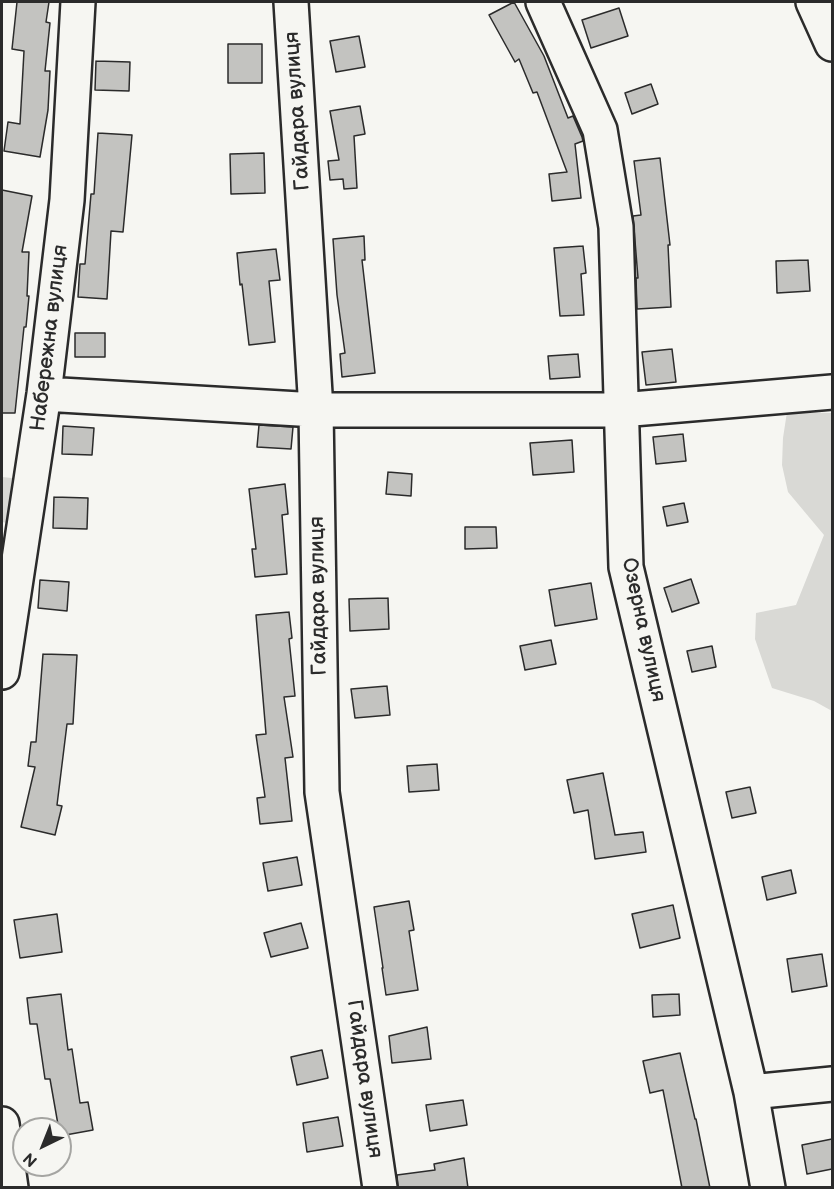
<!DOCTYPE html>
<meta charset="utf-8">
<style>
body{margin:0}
#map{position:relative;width:834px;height:1189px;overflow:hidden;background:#f6f6f2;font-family:"Balsamiq Sans",sans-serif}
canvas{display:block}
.frame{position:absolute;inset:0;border:3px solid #2b2b2b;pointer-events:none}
.north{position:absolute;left:12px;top:1117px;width:60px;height:60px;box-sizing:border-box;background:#f6f6f2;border:2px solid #a5a5a2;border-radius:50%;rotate:223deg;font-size:16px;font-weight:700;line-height:24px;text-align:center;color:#2b2b2b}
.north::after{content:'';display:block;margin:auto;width:21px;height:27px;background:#2b2b2b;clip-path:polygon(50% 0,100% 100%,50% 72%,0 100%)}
</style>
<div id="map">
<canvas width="834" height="1189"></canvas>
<div class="frame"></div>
<div class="north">N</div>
</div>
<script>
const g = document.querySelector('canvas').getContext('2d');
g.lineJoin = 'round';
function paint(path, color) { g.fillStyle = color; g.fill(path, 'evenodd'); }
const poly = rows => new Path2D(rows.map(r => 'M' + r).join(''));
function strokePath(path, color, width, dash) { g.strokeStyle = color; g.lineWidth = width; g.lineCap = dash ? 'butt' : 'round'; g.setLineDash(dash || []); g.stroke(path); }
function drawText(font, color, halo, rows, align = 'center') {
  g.font = font + ' "Balsamiq Sans",sans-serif'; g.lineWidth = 4.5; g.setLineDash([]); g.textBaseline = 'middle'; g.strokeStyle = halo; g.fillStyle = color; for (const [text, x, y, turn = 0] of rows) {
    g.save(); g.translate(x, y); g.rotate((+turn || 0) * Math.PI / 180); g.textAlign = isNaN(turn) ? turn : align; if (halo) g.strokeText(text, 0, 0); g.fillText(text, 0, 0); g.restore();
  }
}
const green = poly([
 [787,412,832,413,832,711,814,701,772,688,755,639,756,613,796,605,824,535,788,492,782,465,783,438],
 [2,477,12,478,7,523,2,522]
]);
const building = poly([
 [17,2,49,2,46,22,50,23,45,71,50,71,48,110,40,157,4,151,8,122,20,124,24,51,12,49,17,2],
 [514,2,544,56,568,118,573,116,582,137,583,141,575,144,581,198,552,201,549,174,567,172,537,92,533,93,519,59,515,62,489,15,514,2],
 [619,8,628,36,591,48,582,20,619,8],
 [359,36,365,67,336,72,330,41,359,36],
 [228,44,262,44,262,83,228,83,228,44],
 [96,61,130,62,129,91,95,90,96,61],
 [651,84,658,104,632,114,625,93,651,84],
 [360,106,365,134,354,136,357,188,344,189,343,179,330,180,328,161,339,160,330,111,360,106],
 [98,133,132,135,123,232,111,231,107,299,78,297,80,264,85,264,91,194,94,194,98,133],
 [264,153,265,193,231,194,230,154,264,153],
 [660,158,670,245,668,245,671,307,637,309,636,278,638,278,633,216,641,215,634,161,660,158],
 [2,190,32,196,22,252,29,252,27,296,29,296,26,327,24,327,15,413,2,413,2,190],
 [364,236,365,260,362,260,375,373,342,377,340,354,345,353,337,295,333,239,364,236],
 [583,246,586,273,581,274,584,315,560,316,554,248,583,246],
 [276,249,280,280,269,281,275,342,249,345,242,284,240,285,237,253,276,249],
 [808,260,810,291,777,293,776,261,808,260],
 [75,333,105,333,105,357,75,357,75,333],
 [672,349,676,382,646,385,642,352,672,349],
 [578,354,580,377,550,379,548,356,578,354],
 [259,425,293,427,291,449,257,447,259,425],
 [63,426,94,428,92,455,62,454,63,426],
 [683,434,686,461,656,464,653,437,683,434],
 [572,440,574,472,533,475,530,443,572,440],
 [388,472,412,474,411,496,386,494,388,472],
 [285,484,288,514,282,515,287,574,255,577,252,549,256,549,249,489,285,484],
 [54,497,88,498,87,529,53,528,54,497],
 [684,503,688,522,667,526,663,507,684,503],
 [465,527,496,527,497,548,465,549,465,527],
 [691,579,699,603,672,612,664,588,691,579],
 [40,580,69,582,67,611,38,608,40,580],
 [591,583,597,619,555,626,549,590,591,583],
 [388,598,389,629,350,631,349,599,388,598],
 [289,612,292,638,289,639,295,696,284,697,293,757,285,758,292,821,260,824,257,798,265,797,256,735,266,734,256,615,289,612],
 [551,640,556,664,525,670,520,646,551,640],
 [712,646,716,667,692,672,687,651,712,646],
 [43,654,77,655,73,724,67,724,57,805,62,806,55,835,21,827,35,767,28,766,31,742,36,742,43,654],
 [387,686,390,715,355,718,351,689,387,686],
 [437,764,439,790,409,792,407,766,437,764],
 [603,773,615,835,643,832,646,852,595,859,588,810,574,813,567,780,603,773],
 [750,787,756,813,732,818,726,792,750,787],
 [297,857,302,885,268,891,263,863,297,857],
 [791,870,796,893,767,900,762,877,791,870],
 [409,901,414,930,409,931,418,990,386,995,382,968,383,968,374,907,409,901],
 [673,905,680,938,640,948,632,914,673,905],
 [57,914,62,952,20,958,14,920,57,914],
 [301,923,308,948,271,957,264,933,301,923],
 [822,954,827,986,792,992,787,959,822,954],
 [61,994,68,1050,72,1049,80,1103,88,1102,93,1130,60,1136,50,1079,45,1079,37,1024,30,1024,27,998,61,994],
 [679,994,680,1015,653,1017,652,995,679,994],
 [427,1027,431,1059,392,1063,389,1036,427,1027],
 [322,1050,328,1078,297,1085,291,1057,322,1050],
 [680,1053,695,1119,696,1119,710,1188,682,1188,663,1090,650,1093,643,1061,680,1053],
 [463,1100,467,1125,430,1131,426,1105,463,1100],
 [338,1117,343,1146,307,1152,303,1123,338,1117],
 [832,1139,832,1169,807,1174,802,1145,832,1139],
 [464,1158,468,1188,398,1188,397,1175,435,1170,434,1164,464,1158]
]);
const minor = poly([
 [291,2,316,410,322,792,380,1188],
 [543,2,600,130,616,227,626,567,751,1092,768,1188],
 [813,2,832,44],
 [44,394,316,410,621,410,832,392],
 [2,672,44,394,67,200,78,2],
 [751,1092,832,1084],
 [2,1124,11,1188]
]);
const streetNames = [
 ["Гайдара вулиця",298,111,-94],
 ["Набережна вулиця",50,338,-83],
 ["Гайдара вулиця",319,596,-91],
 ["Озерна вулиця",643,630,78],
 ["Гайдара вулиця",364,1079,82]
];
paint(green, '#d9d9d5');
paint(building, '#c3c3c0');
strokePath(building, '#2b2b2b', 1.5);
strokePath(minor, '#2b2b2b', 38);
strokePath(minor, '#f6f6f2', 33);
drawText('21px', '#2b2b2b', '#f6f6f2', streetNames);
</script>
